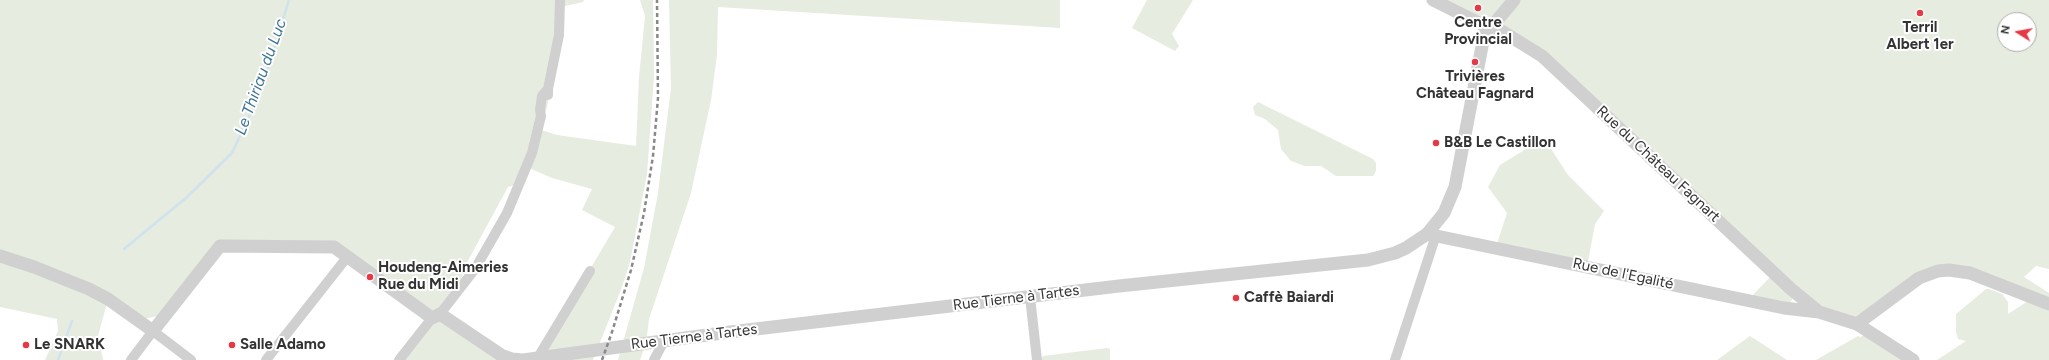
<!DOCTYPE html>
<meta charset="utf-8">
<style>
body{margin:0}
#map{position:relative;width:2049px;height:360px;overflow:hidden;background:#fff;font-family:Figtree,sans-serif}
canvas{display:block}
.north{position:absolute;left:1997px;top:12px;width:40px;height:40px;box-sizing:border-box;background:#fff;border:1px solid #adadad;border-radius:50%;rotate:281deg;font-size:11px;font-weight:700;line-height:16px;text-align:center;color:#333}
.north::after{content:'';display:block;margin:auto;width:14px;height:18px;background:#e63946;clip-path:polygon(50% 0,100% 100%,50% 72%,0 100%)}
</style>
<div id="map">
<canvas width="2049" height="360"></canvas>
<div class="north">N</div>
</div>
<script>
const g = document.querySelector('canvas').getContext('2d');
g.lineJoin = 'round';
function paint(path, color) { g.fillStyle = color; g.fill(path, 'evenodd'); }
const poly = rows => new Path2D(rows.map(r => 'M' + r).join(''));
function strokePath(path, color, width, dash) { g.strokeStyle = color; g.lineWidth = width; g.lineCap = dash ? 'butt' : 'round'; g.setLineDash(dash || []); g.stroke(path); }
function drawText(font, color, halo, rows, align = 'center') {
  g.font = font + ' Figtree,sans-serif'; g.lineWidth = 4; g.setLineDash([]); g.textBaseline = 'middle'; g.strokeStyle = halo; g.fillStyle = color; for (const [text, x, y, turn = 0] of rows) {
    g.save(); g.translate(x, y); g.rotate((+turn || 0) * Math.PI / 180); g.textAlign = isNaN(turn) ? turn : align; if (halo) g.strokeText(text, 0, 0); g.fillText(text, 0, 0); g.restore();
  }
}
const green = poly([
 [0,0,584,0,583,2,561,7,549,96,546,111,541,116,538,129,557,135,636,146,639,77,645,16,640,0,653,0,654,76,647,174,630,262,622,287,593,360,399,360,432,318,334,247,220,246,167,314,144,319,108,299,98,336,103,360,45,360,58,331,57,319,0,307],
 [527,167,552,178,592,189,582,210,615,227,537,359,502,355,440,313,458,290,464,268,508,187,521,183],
 [669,0,1060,0,1060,28,718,7,717,55,711,100,691,193,649,319,646,343,640,360,618,360,644,268,658,193,671,88],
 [1147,0,1193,0,1172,34,1179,46,1175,51,1132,28],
 [1433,0,2049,0,2049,269,2036,266,2024,277,2049,293,2049,360,1937,360,1966,341,1958,339,1956,332,1956,314,1986,289,1989,289,2002,294,2008,302,2008,314,2033,298,1970,273,1938,271,1857,324,1793,298,1790,303,1748,300,1774,273,1542,56],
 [2005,20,2029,20,2029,44,2005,44],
 [1258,102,1373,159,1376,163,1376,171,1373,176,1336,176,1321,166,1305,166,1291,161,1281,149,1278,130,1265,119,1255,115,1253,107],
 [1544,138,1568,175,1604,211,1595,224,1587,267,1496,247,1507,213,1488,187,1500,165],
 [1865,335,1913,360,1816,360,1858,336,1860,337],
 [1750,336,1787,360,1717,360],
 [1107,348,1110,349,1110,360,1040,360,1043,356]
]);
const stream = poly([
 [124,249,186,198,232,153,254,106,272,56,289,0],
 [58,360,72,321]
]);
const minor = poly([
 [548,95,548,89,559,35,560,0],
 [1030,297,1037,360],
 [440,314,475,269,507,213,532,153,541,116,540,110,542,96,548,89],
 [537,359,590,271],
 [131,360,153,331,191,360],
 [266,360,348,256],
 [399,360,432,318],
 [654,360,664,341],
 [1395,360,1436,235]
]);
const tertiary = poly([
 [1433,0,1481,24,1500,30,1542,56,1791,289,1819,312],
 [1427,234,1784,308,1819,312,1857,324,1913,360],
 [0,256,34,267,89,289,108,299,153,331,220,246,334,247,432,318,440,314,501,355,512,359,523,360,722,333,1119,286,1368,260,1395,253,1406,248,1427,234,1444,213,1455,187,1484,36,1514,0],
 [1857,324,1919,278,1938,271,1949,270,1970,273,2049,304]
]);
const rail = poly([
 [602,360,612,332,631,270,644,213,653,156,658,98,657,0]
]);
const markers = [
 [1478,8,4,"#e63946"],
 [1920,13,4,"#e63946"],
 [1475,62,4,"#e63946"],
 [1436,143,4,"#e63946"],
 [370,277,4,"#e63946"],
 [1236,298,4,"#e63946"],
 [26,345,4,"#e63946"],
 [232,345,4,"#e63946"]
];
const poiNames = [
 ["Centre",1478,23,"center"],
 ["Provincial",1478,40,"center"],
 ["Terril",1920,28,"center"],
 ["Albert 1er",1920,45,"center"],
 ["Trivières",1475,77,"center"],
 ["Château Fagnard",1475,94,"center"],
 ["B&B Le Castillon",1444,143],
 ["Houdeng-Aimeries",378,268],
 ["Rue du Midi",378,285],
 ["Caffè Baiardi",1244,298],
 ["Le SNARK",34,345],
 ["Salle Adamo",240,345]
];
const streetNames = [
 ["Rue du Château Fagnart",1658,164,43],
 ["Rue de l'Egalité",1623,274,12],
 ["Rue Tierne à Tartes",1016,298,-7],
 ["Rue Tierne à Tartes",694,337,-7]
];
const waterNames = [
 ["Le Thiriau du Luc",261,77,-70]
];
paint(green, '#e6ecdf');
strokePath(stream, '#cfe2ee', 2.5);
strokePath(minor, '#d0d0d0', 10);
strokePath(tertiary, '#d0d0d0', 13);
strokePath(rail, '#888', 2.5, [4, 3]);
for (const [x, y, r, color] of markers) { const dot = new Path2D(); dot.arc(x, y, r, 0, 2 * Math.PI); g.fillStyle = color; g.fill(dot); strokePath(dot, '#fff', 1.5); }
drawText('bold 15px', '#333', '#fff', poiNames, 'left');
drawText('15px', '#333', '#fff', streetNames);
drawText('italic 16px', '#3f7597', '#fff', waterNames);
</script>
